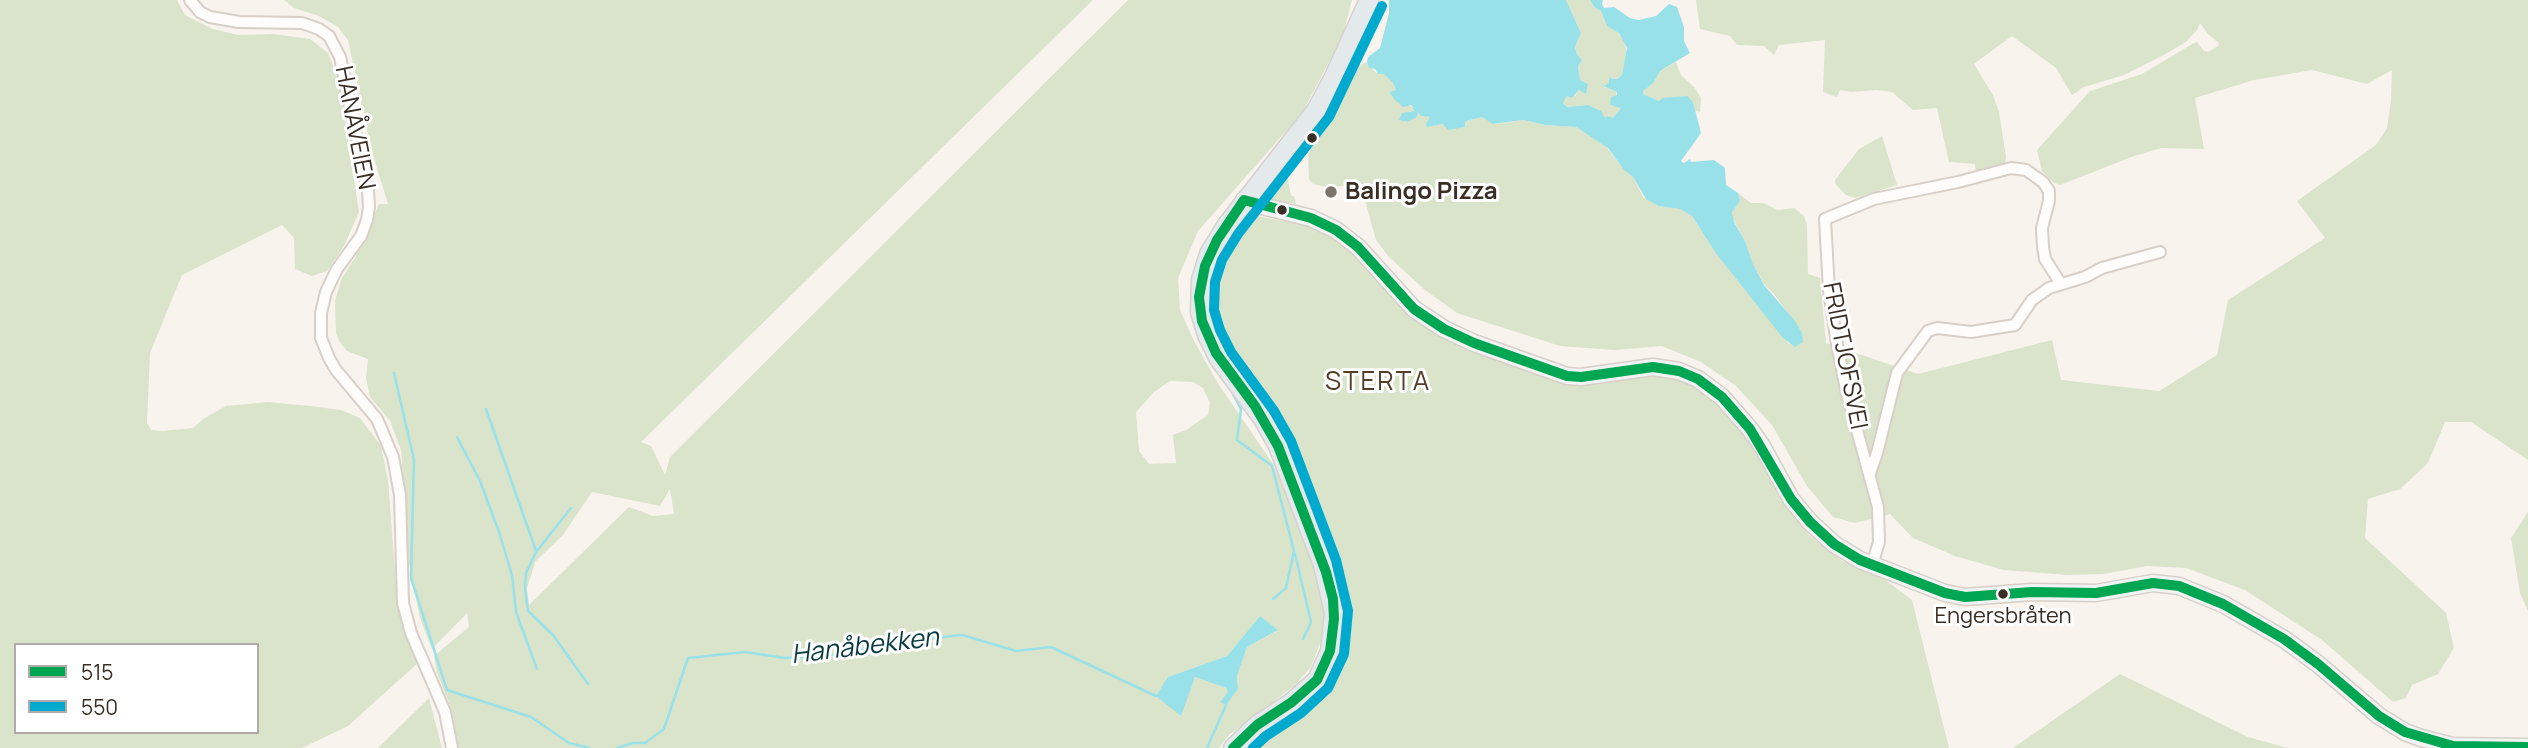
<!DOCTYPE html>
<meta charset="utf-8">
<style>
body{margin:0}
#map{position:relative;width:2528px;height:748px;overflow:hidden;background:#f9f3ee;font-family:Manrope,sans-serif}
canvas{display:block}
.legend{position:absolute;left:14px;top:643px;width:245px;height:91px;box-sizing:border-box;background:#fff;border:2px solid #b0aba8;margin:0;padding:9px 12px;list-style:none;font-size:21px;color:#392e25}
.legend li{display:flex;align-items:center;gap:14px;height:35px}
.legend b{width:35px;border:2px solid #b0aba8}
</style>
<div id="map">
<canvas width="2528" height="748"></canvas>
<ul class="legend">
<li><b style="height:9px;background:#00a651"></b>515</li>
<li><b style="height:9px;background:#00a9ce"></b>550</li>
</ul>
</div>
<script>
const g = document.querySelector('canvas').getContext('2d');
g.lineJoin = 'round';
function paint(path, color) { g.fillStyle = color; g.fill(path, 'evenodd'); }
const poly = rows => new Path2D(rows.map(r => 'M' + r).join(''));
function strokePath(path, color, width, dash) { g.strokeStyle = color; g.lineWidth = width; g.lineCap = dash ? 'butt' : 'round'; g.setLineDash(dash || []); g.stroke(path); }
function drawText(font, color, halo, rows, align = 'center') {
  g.font = font + ' Manrope,sans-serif'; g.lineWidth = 6; g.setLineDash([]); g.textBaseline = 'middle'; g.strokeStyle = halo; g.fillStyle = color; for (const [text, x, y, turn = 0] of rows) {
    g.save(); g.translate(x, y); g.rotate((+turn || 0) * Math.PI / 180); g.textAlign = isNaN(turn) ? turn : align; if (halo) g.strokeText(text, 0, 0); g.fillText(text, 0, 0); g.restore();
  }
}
const green = poly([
 [0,0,177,0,185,15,213,29,238,35,273,34,310,39,328,53,339,81,359,212,344,246,327,271,312,276,295,269,294,238,282,225,182,275,150,353,147,423,151,430,163,431,193,428,203,419,226,406,268,402,310,406,341,410,360,418,381,446,388,480,397,597,407,638,419,662,348,726,302,748,0,748],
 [16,645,257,645,257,732,16,732],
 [284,0,1093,0,641,442,651,446,665,475,670,457,1128,0,1352,0,1342,38,1302,113,1198,231,1178,278,1180,310,1193,339,1217,382,1273,464,1317,568,1324,604,1322,638,1311,667,1294,686,1229,735,1219,748,459,748,451,708,437,673,434,656,469,627,467,613,432,649,420,618,409,564,401,450,390,421,370,397,366,378,368,359,347,351,339,341,336,333,335,301,341,280,356,256,379,204,388,204,371,149,348,40,338,27,319,16,294,8],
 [1170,381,1193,382,1203,388,1210,403,1208,415,1186,430,1173,435,1176,463,1149,464,1139,451,1136,412,1154,392],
 [670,489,674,514,653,516,629,507,529,605,527,588,535,562,563,535,592,492,660,506],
 [1260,616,1277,631,1247,647,1237,676,1238,689,1228,691,1226,688,1195,677,1190,687,1168,677,1227,656],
 [1566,0,1590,0,1595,8,1601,11,1607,25,1615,28,1625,43,1627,55,1622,75,1617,79,1609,78,1609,83,1604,85,1604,87,1617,92,1611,106,1618,106,1621,108,1613,118,1602,118,1599,110,1588,105,1567,107,1563,103,1567,96,1575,96,1579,90,1586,93,1586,84,1580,80,1578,66,1582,60,1577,54,1575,47,1581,33],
 [1696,0,2528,0,2528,460,2471,422,2445,422,2428,463,2400,489,2368,499,2365,538,2446,613,2454,648,2438,674,2412,685,2406,698,2393,702,2322,640,2245,590,2186,568,2147,566,2104,574,2068,575,2004,570,1955,556,1913,538,1890,514,1855,523,1833,517,1807,486,1772,425,1736,386,1701,362,1662,346,1614,350,1560,346,1457,313,1425,290,1389,257,1376,240,1363,193,1349,186,1326,187,1313,184,1309,179,1308,155,1324,121,1335,101,1342,98,1359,65,1367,62,1368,65,1378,74,1384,74,1393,83,1396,91,1389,92,1394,99,1413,107,1414,111,1411,113,1403,113,1405,123,1414,118,1418,112,1423,116,1431,117,1427,127,1443,124,1466,126,1466,121,1482,117,1496,124,1523,120,1545,125,1576,127,1604,144,1624,170,1633,177,1643,197,1658,206,1680,209,1692,216,1715,252,1789,344,1802,333,1774,294,1764,284,1753,264,1745,241,1732,217,1733,209,1740,201,1738,193,1751,203,1763,203,1778,210,1794,208,1804,216,1807,225,1808,274,1820,278,1826,343,1918,374,2052,340,2061,380,2159,391,2217,355,2228,300,2325,238,2297,201,2376,145,2387,128,2391,101,2392,70,2367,84,2312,70,2254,80,2195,98,2204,149,2161,148,2134,156,2060,185,2053,182,2042,171,2037,150,2090,91,2142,74,2194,43,2197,42,2204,51,2208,52,2218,46,2219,43,2208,34,2200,23,2197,30,2186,42,2162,56,2124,75,2084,87,2072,95,2056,68,2012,36,1974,64,1993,95,1999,112,2006,157,2005,164,1976,174,1975,164,1949,162,1937,108,1913,110,1892,92,1876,90,1851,92,1840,90,1837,97,1823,92,1825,40,1779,45,1774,55,1764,46,1737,45,1730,36,1700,29],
 [1676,62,1681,75,1695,88,1701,98,1700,112,1695,111,1693,102,1685,96,1659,101,1643,94,1643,91,1660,71],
 [1882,136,1897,185,1855,198,1846,195,1836,185,1835,180,1859,149],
 [1280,172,1287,174,1291,196,1294,196,1296,204,1264,198,1263,193],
 [1256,216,1254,220,1257,216,1320,228,1357,252,1388,292,1425,325,1517,367,1566,381,1644,373,1687,380,1712,398,1748,439,1781,501,1809,535,1842,561,1884,579,1912,600,1949,748,1259,748,1280,731,1304,717,1329,691,1344,665,1351,632,1349,594,1296,445,1271,420,1209,312,1227,250,1237,232],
 [2528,512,2528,611,2520,593,2511,538],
 [2120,674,2248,737,2288,748,2013,748],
 [429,698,442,748,378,748]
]);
const water = poly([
 [1389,0,1566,0,1581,33,1575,47,1577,54,1582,60,1578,66,1580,80,1588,84,1586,94,1579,90,1572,98,1567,96,1563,103,1567,107,1588,105,1601,111,1605,118,1608,116,1613,118,1621,108,1610,105,1611,97,1617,95,1617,92,1603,86,1609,83,1609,78,1617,79,1622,75,1627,48,1619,33,1607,26,1601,11,1595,8,1590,0,1603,0,1602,4,1604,8,1614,7,1630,18,1639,20,1656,16,1669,4,1677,7,1684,27,1684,41,1690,53,1660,71,1653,83,1643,91,1643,94,1659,101,1663,98,1687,96,1693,102,1701,133,1681,161,1684,163,1690,159,1691,162,1714,160,1725,168,1726,185,1738,193,1740,201,1732,212,1734,222,1745,241,1753,264,1764,285,1795,321,1802,333,1803,342,1795,347,1783,338,1715,252,1692,216,1680,209,1658,206,1646,199,1633,177,1624,170,1608,148,1576,127,1545,125,1523,120,1493,124,1482,117,1466,121,1465,127,1448,130,1443,124,1427,127,1426,124,1430,117,1421,116,1418,112,1417,117,1407,122,1399,120,1402,113,1414,111,1413,107,1411,105,1403,107,1394,99,1389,92,1396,90,1393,83,1384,74,1378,74,1375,69,1369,68,1367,62,1368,57,1380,48,1389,13],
 [1260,616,1278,630,1247,647,1237,676,1238,689,1226,705,1220,702,1228,692,1226,688,1195,677,1181,716,1156,696,1168,677,1227,656]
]);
const stream = poly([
 [394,373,414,460,411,578,447,690,531,717,569,743,589,748],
 [1233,394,1241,409,1237,440,1272,466,1294,551,1286,588,1273,599],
 [486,409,536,551],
 [457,437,480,481,499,532,512,575,516,612,537,669],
 [571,508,536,552,526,573,525,589,528,611,553,635,588,684],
 [1295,554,1311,622,1303,639],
 [617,748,633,743,645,743,664,729,688,658,745,652,785,658,825,656,905,641,962,635,1016,651,1051,647,1156,696],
 [1207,748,1226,705]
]);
const street = poly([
 [190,0,200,12,210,17,239,22,302,23,319,29,329,36,340,57,368,191,369,207,367,220,361,236,337,269,326,292,321,313,321,338,329,358,336,370,377,419,393,457,400,495,403,603,411,633,445,712,452,748],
 [1870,473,1877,453,1897,373,1928,331,1937,328,1971,332,2015,325,2032,300,2049,288,2085,277,2102,268,2160,252],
 [1872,565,1879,542,1878,507,1847,394,1837,344,1829,291,1825,219,1874,199,1958,182,2011,168,2026,170,2043,182,2049,191,2049,201,2042,228,2043,247,2045,259,2061,284]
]);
const secondary = poly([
 [1244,200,1262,206,1311,218,1336,230,1358,247,1414,309,1444,329,1474,343,1567,376,1581,377,1653,367,1679,371,1698,379,1722,397,1750,429,1762,446,1791,499,1810,522,1834,544,1860,560,1945,593,1965,597,2032,592,2096,593,2153,583,2179,586,2223,604,2284,639,2318,664,2379,716,2405,732,2421,738,2453,746,2528,747]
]);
const primary = poly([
 [1233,748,1257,725,1292,702,1317,680,1330,651,1334,613,1323,565,1278,446,1263,419,1219,359,1207,335,1200,312,1201,280,1209,254,1226,226,1317,109,1333,79,1369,0]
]);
const bus1 = poly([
 [1233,748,1257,725,1292,702,1317,680,1330,651,1334,619,1333,599,1326,572,1278,446,1255,406,1216,353,1202,321,1199,297,1205,266,1217,240,1244,200,1311,218,1336,230,1358,247,1414,309,1444,329,1474,343,1567,376,1581,377,1653,367,1679,371,1698,379,1722,397,1750,429,1791,499,1810,522,1834,544,1860,560,1945,593,1965,597,2032,592,2096,593,2153,583,2179,586,2223,604,2284,639,2318,664,2379,716,2405,732,2453,746,2528,747]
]);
const bus2 = poly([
 [1253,748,1266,736,1301,713,1328,688,1344,654,1348,611,1336,560,1291,441,1274,411,1231,352,1220,330,1214,310,1215,282,1222,260,1238,234,1329,117,1382,6]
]);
const markers = [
 [1312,138,6,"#392e25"],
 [1331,192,7,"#7c736b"],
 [1282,210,6,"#392e25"],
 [2003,594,6,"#392e25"]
];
const busNames = [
 ["Engersbråten",2003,617]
];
const streetNames = [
 ["HANÅVEIEN",354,128,79],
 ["FRIDTJOFSVEI",1844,356,79]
];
const poiNames = [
 ["Balingo Pizza",1345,192]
];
const neighbourhoodNames = [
 ["STERTA",1378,383]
];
const waterNames = [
 ["Hanåbekken",865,647,-7]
];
paint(green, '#d9e4cb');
paint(water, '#99e1e8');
strokePath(stream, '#99e1e8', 2.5);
strokePath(street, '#d7cfc8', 14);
strokePath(secondary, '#d7cfc8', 19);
strokePath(primary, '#d5d1cd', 21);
strokePath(street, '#fefdfc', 10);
strokePath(secondary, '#f1f4f3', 16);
strokePath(primary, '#e4eaeb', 18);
strokePath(bus1, '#00a651', 10);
strokePath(bus2, '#00a9ce', 10);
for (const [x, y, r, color] of markers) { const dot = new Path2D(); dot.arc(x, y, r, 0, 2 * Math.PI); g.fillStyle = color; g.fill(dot); strokePath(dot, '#fff', 2.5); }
drawText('22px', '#392e25', '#fff', busNames);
drawText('24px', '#392e25', '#fff', streetNames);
drawText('bold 24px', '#392e25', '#fff', poiNames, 'left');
g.letterSpacing = '2px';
drawText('26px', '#533d27', '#fff', neighbourhoodNames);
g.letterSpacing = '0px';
drawText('italic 26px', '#093c42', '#fff', waterNames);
</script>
